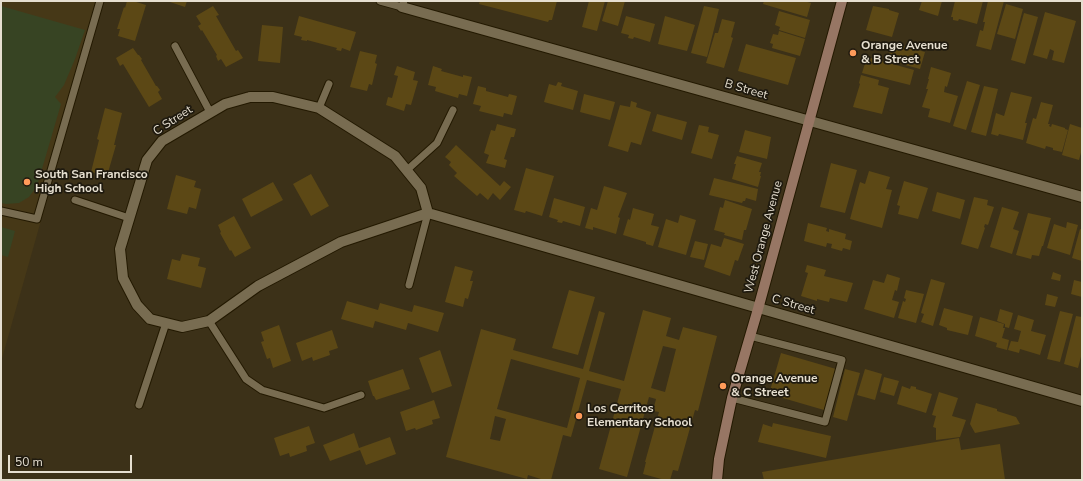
<!DOCTYPE html>
<style>
body{margin:0}
#map{position:relative;width:1083px;height:481px;overflow:hidden;background:#3c3118;font-family:"Nunito Sans",sans-serif}
canvas{display:block}
.frame{position:absolute;inset:0;border:2px solid #e6dfd0;pointer-events:none}
.scale{position:absolute;left:8px;top:455px;width:124px;height:18px;box-sizing:border-box;border:2px solid #e6dfd0;border-top:0;padding-left:5px;font-size:12px;line-height:14px;white-space:nowrap;color:#e6dfd0;-webkit-text-stroke:3px #1f1a0f;paint-order:stroke}
</style>
<div id="map">
<canvas width="1083" height="481"></canvas>
<div class="frame"></div>
<div class="scale">50 m</div>
</div>
<script>
const g = document.querySelector('canvas').getContext('2d');
g.lineJoin = 'round';
function paint(path, color) { g.fillStyle = color; g.fill(path, 'evenodd'); }
const poly = rows => new Path2D(rows.map(r => 'M' + r).join(''));
function strokePath(path, color, width, dash) { g.strokeStyle = color; g.lineWidth = width; g.lineCap = dash ? 'butt' : 'round'; g.setLineDash(dash || []); g.stroke(path); }
function drawText(font, color, halo, rows, align = 'center') {
  g.font = font + ' "Nunito Sans",sans-serif'; g.lineWidth = 3.5; g.setLineDash([]); g.textBaseline = 'middle'; g.strokeStyle = halo; g.fillStyle = color; for (const [text, x, y, turn = 0] of rows) {
    g.save(); g.translate(x, y); g.rotate((+turn || 0) * Math.PI / 180); g.textAlign = isNaN(turn) ? turn : align; if (halo) g.strokeText(text, 0, 0); g.fillText(text, 0, 0); g.restore();
  }
}
const built = poly([
 [1,1,103,1,1,362]
]);
const green = poly([
 [1,6,85,30,75,59,64,85,55,97,61,104,37,186,29,197,19,203,6,204,1,203],
 [1,227,15,231,8,257,1,255]
]);
const building = poly([
 [127,1,133,1,146,5,135,41,118,36,120,29,117,29,124,7,125,8],
 [167,1,187,1,185,7],
 [480,1,557,1,552,20,549,20,548,22,479,4],
 [589,1,605,1,597,31,582,27],
 [608,1,625,1,618,26,602,21],
 [764,1,804,1,811,3,807,17,763,4],
 [922,1,942,1,938,16,919,10],
 [955,1,983,1,977,24,959,19,958,21,953,20,953,17,951,17],
 [988,1,1004,1,991,50,976,46,980,30,983,31,985,22,983,22],
 [1006,4,1023,9,1015,39,997,34],
 [213,6,219,15,216,16,236,51,238,50,243,58,226,67,221,59,218,61,216,56,217,55,202,30,201,31,198,26,201,24,196,16],
 [704,6,719,9,707,57,691,53],
 [873,6,889,9,889,10,899,13,892,37,866,30],
 [779,11,810,20,805,38,779,30,780,27,775,25],
 [1045,12,1076,21,1064,63,1052,60,1054,51,1050,49,1047,59,1033,55],
 [1024,13,1038,17,1025,64,1011,60],
 [299,16,356,32,350,51,342,48,341,51,336,50,337,48,307,40,307,41,301,40,302,37,294,35],
 [626,16,655,24,650,42,634,37,633,39,628,38,629,35,621,33],
 [665,16,695,25,687,51,658,44],
 [722,19,735,22,731,37,733,38,724,68,706,63,715,33,718,33],
 [262,25,283,27,280,63,258,61],
 [779,31,805,39,800,56,772,48,773,44,770,43,773,34,778,35],
 [892,43,925,52,920,69,887,60],
 [746,44,796,58,788,85,738,71],
 [133,48,138,55,139,55,142,59,141,60,156,86,157,86,160,90,158,92,162,99,149,107,123,64,120,66,116,58],
 [360,51,377,55,375,63,377,64,372,85,369,84,367,91,350,87],
 [867,57,914,70,910,85,862,73],
 [397,66,415,72,413,80,418,81,411,105,406,104,404,111,386,105,388,97,392,98,398,76,394,75],
 [433,66,442,69,441,71,463,77,463,75,472,77,467,96,459,94,458,98,435,91,436,87,428,85],
 [931,67,951,73,947,87,945,86,944,92,958,96,950,123,928,117,930,109,922,107,928,89,926,89,929,79,928,79],
 [861,75,879,80,878,85,889,88,882,114,853,107,860,84,859,83],
 [967,81,980,85,966,130,953,126],
 [558,82,562,83,561,86,578,91,573,110,544,102,549,84,556,86],
 [478,86,486,88,486,91,508,97,509,94,517,96,512,115,504,113,503,117,479,111,481,106,473,104],
 [984,86,998,89,986,136,971,132],
 [1011,92,1032,97,1025,123,1027,123,1023,140,999,134,998,136,991,134,996,113,1004,116],
 [584,94,615,102,610,120,580,112],
 [631,101,637,103,636,107,651,112,641,145,631,142,628,152,608,146,620,105,630,107],
 [1041,102,1053,105,1048,124,1050,124,1049,126,1051,127,1052,124,1065,128,1065,129,1068,130,1062,152,1053,150,1053,148,1046,146,1045,149,1026,143,1033,118,1036,119],
 [105,108,122,113,114,145,116,145,107,176,91,172,99,140,97,139],
 [657,114,687,122,682,140,652,131],
 [497,124,516,129,514,137,511,137,504,159,507,160,505,168,486,163,489,155,484,153,491,130,495,131],
 [1070,124,1082,128,1082,149,1079,160,1062,155],
 [699,125,709,127,708,132,719,135,712,159,691,153],
 [745,130,771,137,767,159,739,152],
 [456,145,500,186,504,181,511,187,500,200,493,193,488,200,480,193,477,196,454,176,457,173,449,165,451,162,445,157],
 [737,156,762,163,759,172,761,172,760,176,761,176,758,187,732,179,736,164,734,164],
 [831,163,857,170,845,213,820,207],
 [526,168,554,176,542,216,526,211,525,213,514,210],
 [869,171,890,177,886,189,892,190,882,228,850,219,860,182,865,184],
 [311,174,329,206,311,216,293,184],
 [176,175,196,181,194,187,201,189,196,209,189,207,187,214,167,209],
 [714,178,758,189,756,201,746,198,745,201,743,201,742,203,709,195],
 [904,181,928,188,918,219,898,214,900,206,897,205],
 [273,182,283,200,251,217,242,199],
 [604,186,627,193,618,217,620,218,616,234,593,227,593,230,585,228,591,208,597,210],
 [937,192,965,200,960,219,932,211],
 [974,197,988,200,987,205,994,207,988,225,985,224,984,227,985,228,978,249,961,244],
 [554,198,585,207,580,226,563,221,562,223,557,222,558,220,549,217],
 [725,200,752,209,746,230,744,230,742,240,724,235,725,233,714,230,720,207,723,208],
 [1002,207,1019,212,1013,229,1019,231,1012,254,990,247],
 [633,208,654,214,651,225,659,227,653,246,646,244,646,242,623,235,628,219,630,220],
 [1028,213,1051,218,1043,246,1042,246,1039,256,1032,255,1031,259,1016,255],
 [680,215,696,220,686,255,658,247,666,219,678,223],
 [234,216,251,248,235,257,231,250,230,251,220,233,221,232,218,225],
 [1067,222,1078,225,1070,255,1047,248,1054,224,1066,228],
 [808,223,827,228,826,231,829,232,829,229,846,234,845,239,852,241,850,250,843,248,842,251,831,248,832,244,827,243,826,247,804,241],
 [1080,229,1082,230,1082,261,1072,258],
 [724,238,744,244,738,261,735,260,730,276,704,267,711,244,721,247],
 [695,241,708,244,704,260,690,257],
 [182,254,200,258,198,266,206,268,201,288,167,279,172,259,180,261],
 [807,265,826,270,824,276,853,283,847,302,830,298,829,302,817,299,817,301,801,296,808,273,805,272],
 [455,266,473,271,470,281,473,281,468,299,465,298,463,307,445,302],
 [1053,272,1061,275,1060,281,1051,279],
 [887,274,900,278,897,291,895,290,892,300,899,302,894,318,864,309,873,280,884,283],
 [931,279,945,283,933,326,921,322,924,314,921,313],
 [1074,280,1082,282,1082,297,1071,294],
 [569,290,595,297,578,355,552,348],
 [906,290,924,294,916,323,898,318,903,301,905,302,906,299,904,298],
 [1047,294,1058,297,1055,307,1045,305],
 [347,301,378,310,380,303,412,312,414,305,444,313,438,332,408,323,406,330,375,321,373,328,341,319],
 [944,308,973,316,968,335,947,330,947,328,939,325],
 [1000,309,1013,313,1009,328,1005,327,1005,324,997,321],
 [643,310,671,318,666,336,679,340,683,327,717,336,698,411,695,410,678,471,673,470,670,480,665,480,643,474,646,462,645,462,659,412,653,411,656,399,649,397,627,477,599,469,621,389,587,380,571,437,563,435,551,480,544,480,528,475,527,479,446,457,481,329,516,339,513,350,583,369,599,311,605,313,589,371,624,381],
 [663,346,676,349,665,392,651,388],
 [511,359,580,378,567,428,497,409],
 [495,416,506,419,500,441,490,439],
 [1060,311,1073,314,1060,362,1047,359],
 [1018,315,1034,320,1031,331,1046,335,1040,355,1020,349,1019,353,1008,350,1011,341,1018,342,1021,331,1014,329],
 [1076,316,1082,317,1082,353,1078,368,1064,364],
 [980,317,1004,324,1003,328,1005,328,1002,338,1009,340,1007,350,996,347,997,343,975,336],
 [279,325,291,361,273,368,270,358,267,359,261,342,264,341,261,332],
 [332,330,338,348,329,351,330,355,313,361,312,357,302,361,296,343],
 [440,350,452,386,432,393,419,358],
 [781,353,836,369,824,410,769,394],
 [403,369,410,389,376,400,374,396,373,396,368,381],
 [845,369,860,373,847,421,833,417],
 [865,369,882,374,875,400,857,395],
 [884,377,899,381,894,396,880,392],
 [902,386,910,389,911,386,916,387,916,389,932,394,926,413,897,404],
 [939,392,958,398,952,416,966,420,960,437,936,440,936,428,933,427,936,416,932,415],
 [434,400,440,418,432,420,433,424,416,430,415,428,406,431,400,412],
 [976,403,997,409,997,411,1016,417,1020,424,975,433,970,424],
 [773,423,831,436,826,458,758,442,763,424,772,427],
 [309,426,315,443,306,446,307,451,290,457,289,453,280,456,274,438],
 [354,433,359,448,390,437,396,454,366,465,360,450,330,461,323,445],
 [959,438,961,450,1000,444,1005,480,764,480,762,472]
]);
const lane = poly([
 [380,1,402,7,404,1],
 [175,46,210,112],
 [319,108,329,84],
 [407,170,437,143,453,110],
 [75,200,129,218],
 [1,211,37,219,100,1],
 [409,285,428,213],
 [209,321,246,379,262,390,324,408,361,395],
 [732,398,825,422,842,360,750,336],
 [139,405,166,323]
]);
const street = poly([
 [402,7,1082,197],
 [250,97,273,97,319,108,395,156,421,188,428,213,341,242,258,286,209,321,182,327,150,319,137,305,123,278,120,249,147,160,162,141,225,104,250,97],
 [428,213,1082,401]
]);
const secondary = poly([
 [717,480,719,459,732,398,758,309,842,1]
]);
const markers = [
 [853,53,4,"#ff9b5a"],
 [27,182,4,"#ff9b5a"],
 [723,386,4,"#ff9b5a"],
 [579,416,4,"#ff9b5a"]
];
const poiNames = [
 ["Orange Avenue",861,46],
 ["& B Street",861,60],
 ["South San Francisco",35,175],
 ["High School",35,189],
 ["Orange Avenue",731,379],
 ["& C Street",731,393],
 ["Los Cerritos",587,409],
 ["Elementary School",587,423]
];
const streetNames = [
 ["B Street",746,90,16],
 ["C Street",173,121,-33],
 ["West Orange Avenue",764,237,-75],
 ["C Street",793,305,16]
];
paint(built, '#463817');
paint(green, '#374423');
paint(building, '#5c4815');
strokePath(lane, '#231901', 9);
strokePath(street, '#231901', 12);
strokePath(secondary, '#231901', 12);
strokePath(lane, '#786c51', 7);
strokePath(street, '#786c51', 10);
strokePath(secondary, '#977664', 10);
for (const [x, y, r, color] of markers) { const dot = new Path2D(); dot.arc(x, y, r, 0, 2 * Math.PI); g.fillStyle = color; g.fill(dot); strokePath(dot, '#1f1a0f', 1.5); }
drawText('bold 12px', '#e6dfd0', '#1f1a0f', poiNames, 'left');
drawText('12px', '#e6dfd0', '#1f1a0f', streetNames);
</script>
